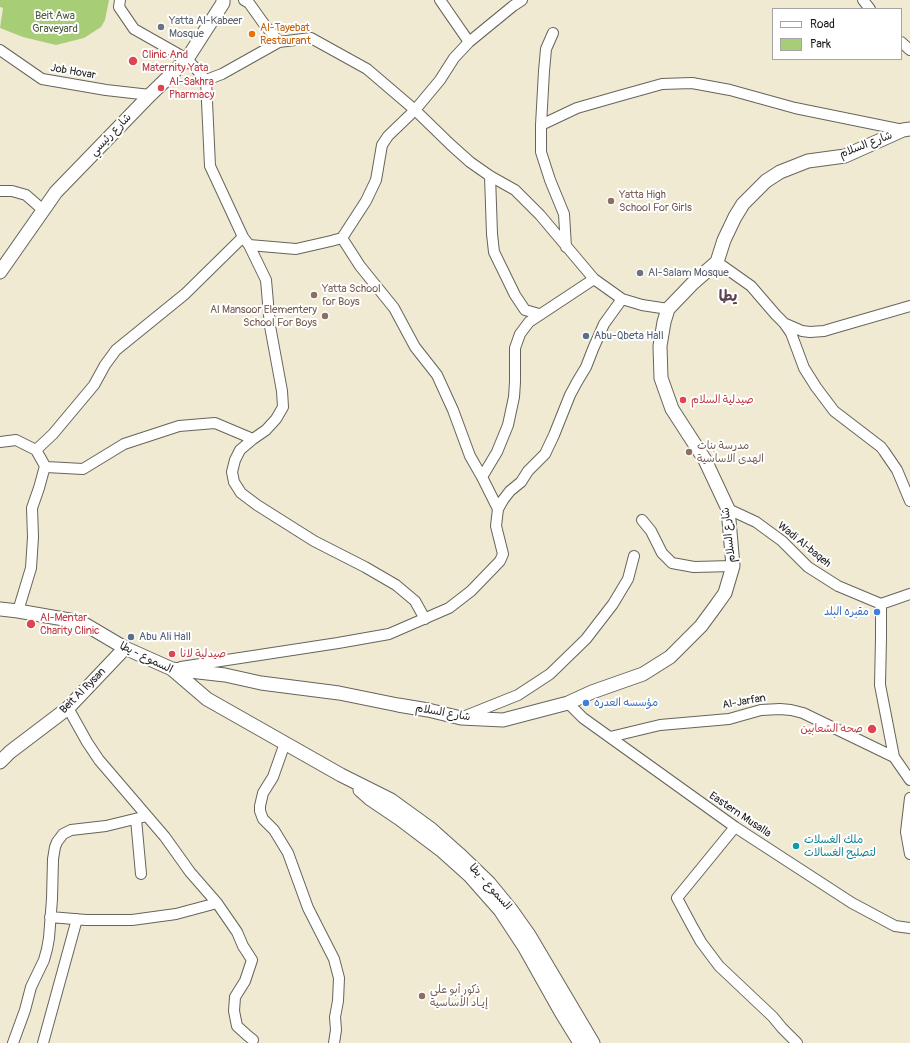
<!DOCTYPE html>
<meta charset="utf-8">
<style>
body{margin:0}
#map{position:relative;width:910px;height:1043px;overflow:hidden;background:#f0ead2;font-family:Pangolin,sans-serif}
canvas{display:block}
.legend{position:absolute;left:772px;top:8px;width:130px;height:52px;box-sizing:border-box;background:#fff;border:1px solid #a4a4a4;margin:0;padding:5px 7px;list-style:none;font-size:12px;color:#1c1c1c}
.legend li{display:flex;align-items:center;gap:8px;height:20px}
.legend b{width:20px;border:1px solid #a4a4a4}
</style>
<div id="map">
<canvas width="910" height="1043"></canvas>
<ul class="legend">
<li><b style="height:5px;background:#fff"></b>Road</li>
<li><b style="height:11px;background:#a8cd77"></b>Park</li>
</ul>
</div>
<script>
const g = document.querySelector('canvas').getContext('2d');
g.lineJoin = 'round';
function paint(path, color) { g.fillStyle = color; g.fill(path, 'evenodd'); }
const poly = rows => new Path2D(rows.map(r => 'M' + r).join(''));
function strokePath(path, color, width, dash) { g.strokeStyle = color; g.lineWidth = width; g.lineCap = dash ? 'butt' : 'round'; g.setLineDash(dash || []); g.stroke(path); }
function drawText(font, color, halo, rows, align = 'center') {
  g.font = font + ' Pangolin,"Playpen Sans Arabic",sans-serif'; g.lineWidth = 4; g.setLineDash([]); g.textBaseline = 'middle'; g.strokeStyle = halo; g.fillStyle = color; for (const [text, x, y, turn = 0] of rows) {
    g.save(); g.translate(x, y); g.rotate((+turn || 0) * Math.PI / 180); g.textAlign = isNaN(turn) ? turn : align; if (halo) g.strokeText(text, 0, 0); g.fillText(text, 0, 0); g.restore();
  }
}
const green = poly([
 [0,0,109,0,105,20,101,27,84,38,56,45,23,37,0,28,3,8,0,7]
]);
const minor = poly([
 [244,0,249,3,264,24,279,42],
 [440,0,469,42,513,6,522,0],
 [863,0,870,9],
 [553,33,546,49,544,71,541,125,541,152,550,180,564,214,566,247],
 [901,42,910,50],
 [0,50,42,79,106,90,150,95],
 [206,80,222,74,279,42,311,38,367,69,415,110,451,145,470,162,490,176,515,190,540,215,594,279,622,299,642,305,668,309],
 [541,125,577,108,619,96,662,84,692,83,730,90,795,108,903,130],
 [490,176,492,234,494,252,515,295,525,310,539,314],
 [0,191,12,191,26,195,43,210],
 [342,238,366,201,376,180,382,145,388,136,415,110,440,80,454,58,469,42],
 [249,245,296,249,331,241,342,238,360,266,394,308,415,347,437,375,453,410,470,456,482,477,498,509],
 [717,262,751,286,776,315,784,323,791,333,804,368,816,387,834,411,881,447,884,451,897,470,910,501],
 [786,324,802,331,810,332,824,331,834,328,910,306],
 [253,439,240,450,235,460,232,472,234,482,241,493,257,505,314,541,365,567,396,585,415,601,425,619],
 [0,442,16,440,36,450,45,466,39,488,32,508,33,537,31,568,18,611],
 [36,450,53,434,94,385,105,365,116,350,185,294,243,237],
 [45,466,46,467,83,469,124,444,179,426,215,423,253,439,266,430,276,419,283,407,282,391,270,326,266,280,249,245,243,237,210,166,206,80,187,59,134,29,119,7,120,0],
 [482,477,497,452,508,425,514,397,515,382,515,348,520,334,529,322,594,279],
 [728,509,756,522,782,541,808,567,838,586,881,604,910,594],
 [642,520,651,531,662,553,672,563,694,567,733,566],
 [881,604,881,638,880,685,894,757],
 [181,667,240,658,338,643,389,634,449,608,471,591,500,561,503,554,496,526,498,509,503,500,510,491,521,482,528,471,545,454,554,435,570,395,577,382,586,367,593,349,604,324,622,299],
 [568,703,583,718,735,827,852,903,895,926,910,928],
 [68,708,87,742,99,760,165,837,190,872,217,903,237,932,243,946,252,960,245,981,235,997,234,1011,237,1026,248,1036,253,1040],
 [463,717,518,695,550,674,586,639,613,604,628,579,634,556],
 [610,737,660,725,729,719,761,710,780,709,791,710,803,713,894,757,910,780],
 [285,743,273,777,263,793,260,806,260,811,263,819,274,830,288,853,308,908,334,959,339,978,338,1001,335,1017,336,1030,334,1043],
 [910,798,906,832,910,854],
 [136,819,141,874],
 [735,827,677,898,692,926,701,942,719,966,773,1017,782,1028,797,1043],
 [50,917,86,920,132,920,176,914,217,903],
 [13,1043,25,1010,31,987,44,960,47,949,49,938,52,899,53,859,55,847,57,842,63,834,71,830,106,826,147,816],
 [43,1043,77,919]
]);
const major = poly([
 [0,272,56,192,150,95,187,59,223,3,223,0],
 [0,609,18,611,81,622,125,648,172,669,207,699,341,775,391,800,431,829,459,854,489,883,512,911,529,935,593,1043],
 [172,669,225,675,261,683,339,693,398,705,428,710,461,718,503,720,568,703,592,692,643,674,670,657,701,626,715,607,725,593,733,566,728,509,705,460,672,409,661,378,660,346,664,322,668,309,693,283,717,262,724,240,735,217,743,204,766,181,780,172,808,161,845,156,903,130,910,129],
 [0,762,10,752,68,708,125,648],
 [360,790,369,798,400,819,441,850,470,876,500,910,525,948,561,1012,580,1043]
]);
const markers = [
 [161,27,4,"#6b7280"],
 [252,34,4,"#e8710a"],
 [133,61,5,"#e0444e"],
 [161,88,4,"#e0444e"],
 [611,201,4,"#8d6e63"],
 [640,273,4,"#6b7280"],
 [314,295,4,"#8d6e63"],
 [325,316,4,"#8d6e63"],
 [586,336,4,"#5c6f8a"],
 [683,400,4,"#e0444e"],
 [689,452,4,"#8d6e63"],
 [877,612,4,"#3f7fe0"],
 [31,624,5,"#e0444e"],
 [131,637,4,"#5c6f8a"],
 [172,654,4,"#e0444e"],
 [586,703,4,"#3f7fe0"],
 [872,729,5,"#e0444e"],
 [796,846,4,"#0f9aa8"],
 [422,996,4,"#8d6e63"]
];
const parkNames = [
 ["Beit Awa",55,16],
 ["Graveyard",55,29]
];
const worshipNames = [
 ["Yatta Al-Kabeer",169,21],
 ["Mosque",169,34],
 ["Al-Salam Mosque",648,273]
];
const foodNames = [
 ["Al-Tayebat",260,28],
 ["Restaurant",260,41]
];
const healthNames = [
 ["Clinic And",142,55],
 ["Maternity Yata",142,68],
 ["Al-Sakhra",169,82],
 ["Pharmacy",169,95],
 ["صيدلية السلام",691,400],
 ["Al-Mentar",40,618],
 ["Charity Clinic",40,631],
 ["صيدلية لانا",180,654],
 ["صحه الشعابين",863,729,"right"]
];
const streetNames = [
 ["Job Hovar",73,72,10],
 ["شارع رئيسي",111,135,-46],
 ["شارع السلام",866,145,-21],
 ["شارع السلام",729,535,-97],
 ["Wadi Al-baqeh",804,545,39],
 ["السموع - يطا",146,658,26],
 ["Beit Al Rysan",83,691,-45],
 ["Al-Jarfan",744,702,-10],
 ["شارع السلام",443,713,10],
 ["Eastern Musalla",740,815,34],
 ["السموع - يطا",490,887,48]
];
const educationNames = [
 ["Yatta High",619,195],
 ["School For Girls",619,208],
 ["Yatta School",322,289],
 ["for Boys",322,302],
 ["Al Mansoor Elementery",317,310,"right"],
 ["School For Boys",317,323,"right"],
 ["مدرسة بنات",697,446],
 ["الهدى الاساسية",697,459],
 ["ذكور أبو علي",430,990],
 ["إيـاد الأساسية",430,1003]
];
const serviceNames = [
 ["Abu-Qbeta Hall",594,336],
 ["Abu Ali Hall",139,637]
];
const shopNames = [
 ["مقبره البلد",869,612],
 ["مؤسسه العدره",594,703,"left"]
];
const cultureNames = [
 ["ملك الغسلات",804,840],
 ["لتصليح الغسالات",804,853]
];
const districtNames = [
 ["يطا",728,297]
];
paint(green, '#a8cd77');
strokePath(minor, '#66645c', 12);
strokePath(major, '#66645c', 15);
strokePath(minor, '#fff', 10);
strokePath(major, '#fff', 13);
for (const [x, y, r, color] of markers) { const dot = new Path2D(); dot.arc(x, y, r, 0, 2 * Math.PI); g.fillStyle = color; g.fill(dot); strokePath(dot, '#fff', 1.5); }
drawText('11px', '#4d5a3c', '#fff', parkNames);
drawText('11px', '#5b616d', '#fff', worshipNames, 'left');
drawText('11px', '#c56008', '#fff', foodNames, 'left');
drawText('11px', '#be3a42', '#fff', healthNames, 'left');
drawText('11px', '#1c1c1c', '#fff', streetNames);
drawText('11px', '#785e54', '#fff', educationNames, 'left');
drawText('11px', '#4e5e75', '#fff', serviceNames, 'left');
drawText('11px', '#366cbe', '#fff', shopNames, 'right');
drawText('11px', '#0d838f', '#fff', cultureNames, 'left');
drawText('bold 15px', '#5c4351', '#fff', districtNames);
</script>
